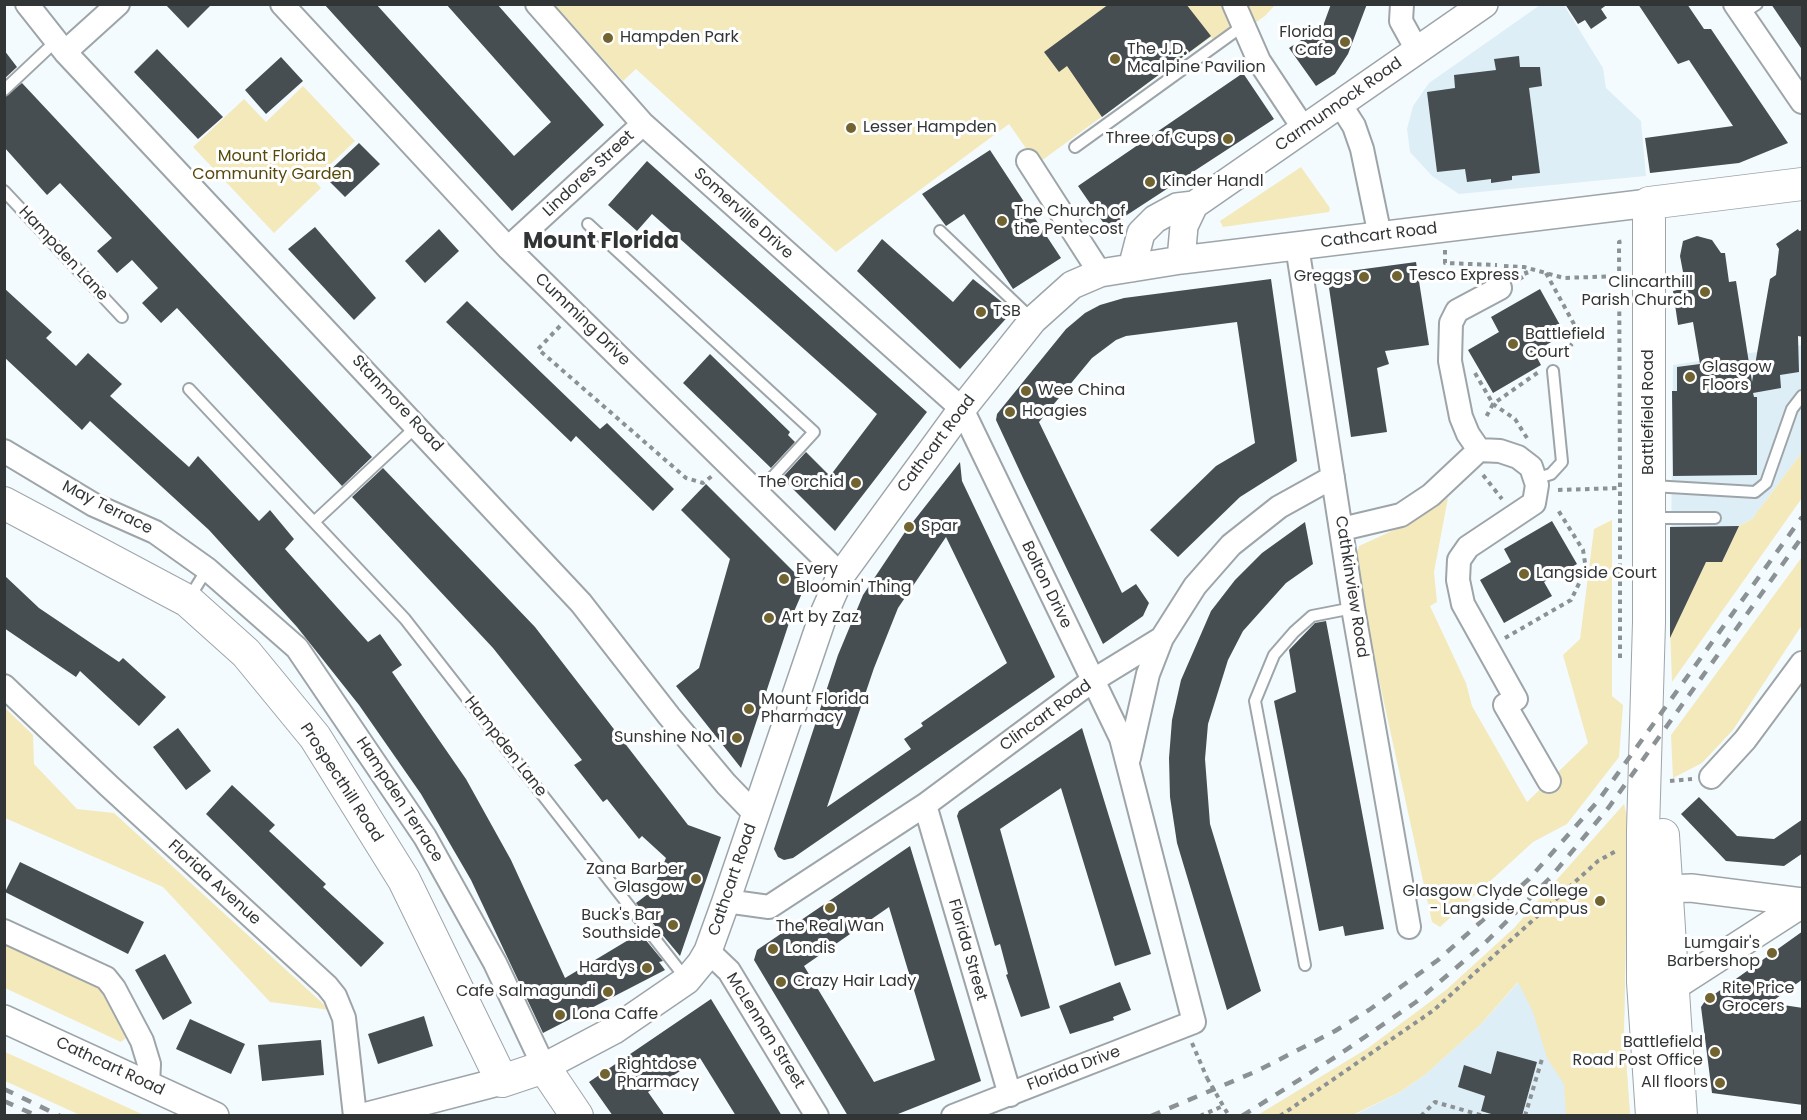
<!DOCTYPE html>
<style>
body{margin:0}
#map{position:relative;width:1807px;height:1120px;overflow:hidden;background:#f3fbff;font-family:Poppins,sans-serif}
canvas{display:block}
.frame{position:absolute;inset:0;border:6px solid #323536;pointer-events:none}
</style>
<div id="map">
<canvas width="1807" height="1120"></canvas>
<div class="frame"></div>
</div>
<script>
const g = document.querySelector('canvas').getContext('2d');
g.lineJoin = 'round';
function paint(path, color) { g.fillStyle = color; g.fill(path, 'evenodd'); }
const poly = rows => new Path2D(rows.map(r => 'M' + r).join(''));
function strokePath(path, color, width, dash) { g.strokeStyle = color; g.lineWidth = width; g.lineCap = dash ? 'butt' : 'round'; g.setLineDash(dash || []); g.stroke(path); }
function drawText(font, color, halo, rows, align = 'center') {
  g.font = font + ' Poppins,sans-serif'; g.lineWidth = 6; g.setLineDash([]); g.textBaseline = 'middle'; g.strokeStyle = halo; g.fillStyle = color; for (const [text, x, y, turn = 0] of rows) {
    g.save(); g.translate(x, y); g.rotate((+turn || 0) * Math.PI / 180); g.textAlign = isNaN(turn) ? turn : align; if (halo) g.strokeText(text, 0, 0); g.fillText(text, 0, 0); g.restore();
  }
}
const built = poly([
 [1540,5,1564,5,1603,68,1606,88,1641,121,1646,176,1459,194,1432,176,1410,152,1407,129,1413,106,1429,83],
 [1802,345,1802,452,1752,519,1739,526,1722,562,1706,563,1675,628,1670,628,1673,365],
 [1628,820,1624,1031,1630,1115,1353,1116,1400,1092,1426,1074,1481,1024,1516,985]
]);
const green = poly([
 [555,5,1275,5,1265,16,1220,48,1211,37,1037,164,1009,124,836,252,636,69,623,81],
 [303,86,355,141,314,180,321,188,274,233,193,147,244,99,266,122],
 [1301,167,1330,208,1329,212,1223,227,1220,221],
 [1802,452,1802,498,1672,682,1670,628,1675,627,1706,562,1722,562,1739,526,1752,519],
 [1448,498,1434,572,1437,602,1430,606,1466,683,1472,706,1527,802,1588,743,1563,655,1580,639,1594,529,1612,520,1612,696,1623,705,1619,757,1567,824,1533,842,1440,927,1432,922,1354,565,1359,546,1414,521],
 [1802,557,1802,625,1733,730,1702,763,1673,778,1671,735],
 [4,707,33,735,34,764,77,809,114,813,330,1010,270,1002,163,887,5,818],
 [1624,804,1628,820,1624,1031,1630,1115,1566,1115,1564,1084,1547,1058,1533,1012,1518,982,1481,1024,1426,1074,1400,1092,1353,1115,1256,1116,1368,1048,1446,990,1514,928],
 [9,943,97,983,126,1038,121,1042,5,988,5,944],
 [5,1052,45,1070,144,1115,80,1115,5,1081]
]);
const building = poly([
 [165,4,212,4,188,28],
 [324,4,376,4,514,156,551,122,446,4,497,4,604,125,512,211],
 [1109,4,1186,4,1211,36,1102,117,1067,66,1059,72,1044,52],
 [1331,4,1367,4,1348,54,1335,74,1316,86,1289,48,1323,26],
 [1565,4,1608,4,1601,9,1607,18,1591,29,1585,20,1578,24],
 [1638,4,1687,4,1704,29,1711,29,1788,143,1739,163,1650,173,1645,138,1733,126,1689,60,1678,64],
 [1771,4,1803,4,1803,51],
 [157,49,223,117,198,139,134,72],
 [4,50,17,67,4,79],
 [1519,56,1520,67,1540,67,1542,86,1529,88,1540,173,1512,176,1512,180,1491,183,1491,179,1467,182,1465,169,1437,172,1427,92,1455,88,1454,75,1496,70,1494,59],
 [281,57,303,81,266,114,245,90],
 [1243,73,1274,119,1107,228,1078,186],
 [22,83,372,457,342,486,177,308,161,323,142,303,158,288,132,260,117,273,97,251,112,238,60,183,47,195,4,147,4,97],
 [359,143,380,164,345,197,324,176],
 [990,150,1061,258,1013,289,964,214,946,226,922,194],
 [647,161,927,412,835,531,782,478,806,452,830,476,877,414,652,214,637,231,608,205],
 [315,227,376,298,354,320,288,249],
 [439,229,459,251,425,283,405,261],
 [1798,229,1799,231,1803,230,1803,337,1798,336,1799,372,1780,375,1781,388,1753,393,1754,397,1757,397,1757,475,1673,476,1672,391,1677,391,1677,367,1700,364,1693,322,1678,325,1673,291,1686,288,1680,256,1683,241,1697,236,1712,240,1721,253,1725,253,1729,282,1736,281,1752,382,1770,279,1776,275,1779,249,1776,244],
 [882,239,953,302,973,279,1013,311,960,369,857,271],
 [1416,262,1429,345,1385,351,1389,364,1377,368,1387,432,1351,437,1327,274],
 [1271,279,1297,461,1240,497,1178,557,1150,530,1216,466,1255,443,1237,322,1126,336,1116,340,1092,358,1039,422,1122,593,1136,584,1149,603,1143,616,1103,644,1023,478,996,420,997,414,1066,329,1085,313,1100,305,1124,298],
 [4,288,52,332,46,338,76,366,88,353,122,384,110,396,189,467,198,456,259,521,270,510,294,539,285,549,368,642,380,634,402,665,392,672,466,779,511,860,565,978,640,933,663,961,659,962,665,970,543,1033,471,880,421,794,359,705,297,627,209,530,90,421,82,430,4,357],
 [1540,289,1565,334,1534,352,1541,365,1493,393,1468,350,1499,332,1491,317],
 [467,301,600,429,607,423,674,489,653,511,576,436,571,442,446,322],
 [710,354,790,432,788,435,795,442,771,468,683,383],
 [960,462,962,481,1055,677,793,858,784,860,778,857,774,849,838,655,863,595,905,532],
 [946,537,1007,663,921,723,923,726,904,739,911,749,827,807,874,668,898,608],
 [383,468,535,627,688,825,721,837,680,956,636,903,652,891,666,858,642,836,639,839,607,799,603,802,574,765,582,760,493,648,352,497],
 [706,484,806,584,789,623,741,768,676,686,699,668,730,559,681,510],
 [1552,521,1577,564,1544,582,1552,596,1504,623,1480,580,1511,562,1504,549],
 [1305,522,1313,564,1286,583,1243,631,1228,660,1208,724,1205,759,1210,824,1261,991,1227,1010,1177,843,1170,797,1169,758,1172,720,1181,680,1211,611,1235,580,1262,553],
 [1739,526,1722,562,1706,562,1670,638,1670,527],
 [4,575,39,608,119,662,123,658,166,697,139,726,80,671,76,677,4,628],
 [1326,621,1384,929,1345,936,1343,926,1319,931,1274,701,1296,692,1289,650,1315,623],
 [178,728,211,771,186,790,153,747],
 [1082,728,1151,954,1115,966,1061,788,1000,829,1050,1008,1021,1017,1006,975,1008,974,1000,944,995,946,957,816,959,811],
 [232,785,275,825,269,831,326,884,323,887,384,943,361,967,206,814],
 [1699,797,1737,836,1774,839,1803,819,1803,853,1784,866,1726,861,1681,814],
 [910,846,981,1081,893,1116,848,1116,754,960,757,950],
 [889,907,935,1060,874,1082,804,966],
 [20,862,144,922,128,954,5,892],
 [1803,931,1803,979,1770,1003,1803,1008,1803,1105,1712,1093,1701,1007,1705,1001],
 [165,954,192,1003,163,1020,135,970],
 [1120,982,1131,1010,1113,1017,1114,1020,1070,1034,1059,1006],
 [711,999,782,1116,736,1116,700,1058,648,1092,665,1116,613,1116,589,1082],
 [424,1016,433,1046,378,1064,368,1034],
 [190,1019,245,1044,231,1074,176,1049],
 [321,1040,324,1075,262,1081,258,1045],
 [1497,1051,1537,1062,1522,1116,1498,1116,1481,1111,1485,1096,1458,1087,1464,1065,1491,1074]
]);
const path = poly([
 [1445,250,1445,263,1497,265],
 [1504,266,1524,267,1564,278,1619,276],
 [1546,273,1575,326,1578,338,1558,358],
 [1519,279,1527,275,1524,267],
 [560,326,538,349,686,478,703,483,712,476],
 [1475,373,1493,404,1485,419],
 [1527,438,1515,419,1493,404,1540,371],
 [1483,475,1502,499],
 [1558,490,1620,488,1619,242,1625,241],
 [1505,638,1571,600,1586,569,1583,550,1558,510],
 [1620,658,1620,488],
 [1670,781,1692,779],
 [1192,1043,1207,1078],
 [1200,1116,1223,1106],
 [1280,1116,1434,1010,1598,861,1618,850],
 [1421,1116,1435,1102,1484,1116],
 [1525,1116,1542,1059]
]);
const service = poly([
 [1742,14,1757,4],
 [4,90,55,42],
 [1075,147,1244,25],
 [4,191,122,317],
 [588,224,814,432,759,492],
 [940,231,1033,320],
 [189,389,405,619,687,980],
 [1535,479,1551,474,1562,462,1553,371],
 [1652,486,1755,492,1766,483,1792,409,1802,396],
 [1652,518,1715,518],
 [314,522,417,426],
 [188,600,207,569],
 [1305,965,1255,701,1274,655,1294,632,1312,616,1353,608]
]);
const minor = poly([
 [27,4,65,52,581,603,669,716,726,784,756,815],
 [282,4,508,248,841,575],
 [537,4,643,124,962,409,1121,738,1194,1022,953,1116],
 [1234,4,1259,61,1304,129],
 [1402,4,1401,21,1417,50],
 [1735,4,1802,102],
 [65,52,118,4],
 [1340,104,1354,126,1362,149,1380,236],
 [1028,161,1100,273],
 [1297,246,1353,608,1409,927],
 [508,248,643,124],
 [1500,288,1457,311,1451,323,1450,361,1461,417,1468,434,1479,450,1500,451,1518,457,1531,467,1537,485,1534,503,1468,547,1459,560,1458,580,1463,604,1516,699,1505,705,1549,781],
 [4,451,94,505,155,532,207,569,297,648,425,837,495,963,544,1067],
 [1342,529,1401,515,1431,495,1479,450],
 [4,686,109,786,327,986,335,996,344,1018,355,1116],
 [1129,758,1148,674,1162,638],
 [1711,777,1745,740,1802,663],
 [925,805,1010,1095],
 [726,901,769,907,925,805,1092,681,1162,638,1195,586,1231,545,1279,507,1333,477],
 [4,931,106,978,114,988,142,1041,149,1064,148,1084],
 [708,951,729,971,817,1116]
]);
const tertiary = poly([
 [1181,260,1184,226,1194,205,1484,4],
 [1132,268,1141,233,1155,219,1177,207,1194,205],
 [1666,889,1691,888,1802,902],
 [1673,983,1681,982,1802,904],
 [4,1019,215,1116],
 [544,1067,614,1030,687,980,701,963,708,951,726,901,823,616,841,575,962,409,1033,320,1072,285,1100,273,1181,260,1649,203],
 [367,1116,502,1081]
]);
const secondary = poly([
 [4,503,188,601,246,653,315,737,404,880,502,1081,544,1067,577,1116],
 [1663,835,1681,1116],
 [1652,1116,1643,982,1643,830,1649,622,1649,203,1802,184]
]);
const rail = poly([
 [4,1089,60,1116],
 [4,1101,37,1116],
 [1151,1116,1257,1071,1335,1031,1369,1010,1438,960,1529,879,1598,801,1802,517],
 [1242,1116,1337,1056,1416,1002,1484,944,1550,878,1609,807,1802,537]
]);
const pathBridge = poly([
 [1207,1078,1229,1116]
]);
const markers = [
 [608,38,6,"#716431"],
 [1345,42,6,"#716431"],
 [1115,59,6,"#716431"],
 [851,128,6,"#716431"],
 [1228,139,6,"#716431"],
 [1150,182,6,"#716431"],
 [1002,221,6,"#716431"],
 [1397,276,6,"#716431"],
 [1364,277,6,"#716431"],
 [1705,292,6,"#716431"],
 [981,312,6,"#716431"],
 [1513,344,6,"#716431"],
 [1690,377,6,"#716431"],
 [1026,391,6,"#716431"],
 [1010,412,6,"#716431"],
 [856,483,6,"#716431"],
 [909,527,6,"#716431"],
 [1524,574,6,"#716431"],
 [784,579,6,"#716431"],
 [769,618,6,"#716431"],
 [749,709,6,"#716431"],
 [737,738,6,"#716431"],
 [696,879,6,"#716431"],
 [1600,901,6,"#716431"],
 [830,908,6,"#716431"],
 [673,925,6,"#716431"],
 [773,949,6,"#716431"],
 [1772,953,6,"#716431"],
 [647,968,6,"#716431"],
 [781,982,6,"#716431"],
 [608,992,6,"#716431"],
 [1710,998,6,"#716431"],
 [560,1015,6,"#716431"],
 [1715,1052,6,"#716431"],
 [605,1074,6,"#716431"],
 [1720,1083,6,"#716431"]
];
const poiNames = [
 ["Florida",1333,33,"right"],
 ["Cafe",1333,51,"right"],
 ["Hampden Park",620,38],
 ["The J.D.",1127,50],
 ["Mcalpine Pavilion",1127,68],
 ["Lesser Hampden",863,128],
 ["Three of Cups",1216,139,"right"],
 ["Kinder Handl",1162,182],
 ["The Church of",1014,212],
 ["the Pentecost",1014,230],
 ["Tesco Express",1409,276],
 ["Greggs",1352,277,"right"],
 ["Clincarthill",1693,283,"right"],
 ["Parish Church",1693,301,"right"],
 ["TSB",993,312],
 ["Battlefield",1525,335],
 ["Court",1525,353],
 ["Glasgow",1702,368],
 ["Floors",1702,386],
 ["Wee China",1038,391],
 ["Hoagies",1022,412],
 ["The Orchid",844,483,"right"],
 ["Spar",921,527],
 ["Every",796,570],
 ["Bloomin' Thing",796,588],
 ["Langside Court",1536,574],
 ["Art by Zaz",781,618],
 ["Mount Florida",761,700],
 ["Pharmacy",761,718],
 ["Sunshine No. 1",725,738,"right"],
 ["Zana Barber",684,870,"right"],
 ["Glasgow",684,888,"right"],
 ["Glasgow Clyde College",1588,892,"right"],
 ["- Langside Campus",1588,910,"right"],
 ["Buck's Bar",661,916,"right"],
 ["Southside",661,934,"right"],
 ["The Real Wan",830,927,"center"],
 ["Lumgair's",1760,944,"right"],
 ["Barbershop",1760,962,"right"],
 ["Londis",785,949],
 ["Hardys",635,968,"right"],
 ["Crazy Hair Lady",793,982],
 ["Rite Price",1722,989],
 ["Grocers",1722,1007],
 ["Cafe Salmagundi",596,992,"right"],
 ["Lona Caffe",572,1015],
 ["Battlefield",1703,1043,"right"],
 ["Road Post Office",1703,1061,"right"],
 ["Rightdose",617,1065],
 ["Pharmacy",617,1083],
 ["All floors",1708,1083,"right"]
];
const streetNames = [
 ["Carmunnock Road",1339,105,-35],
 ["Lindores Street",589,174,-43],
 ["Somerville Drive",743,214,42],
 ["Cathcart Road",1379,236,-7],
 ["Hampden Lane",63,254,47],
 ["Cumming Drive",582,320,44],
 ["Stanmore Road",397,404,47],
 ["Battlefield Road",1649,412,-90],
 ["Cathcart Road",937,444,-53],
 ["May Terrace",107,508,27],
 ["Bolton Drive",1046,585,64],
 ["Cathkinview Road",1351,587,81],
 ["Clincart Road",1046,716,-36],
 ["Hampden Lane",505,747,52],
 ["Prospecthill Road",341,783,57],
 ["Hampden Terrace",399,800,57],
 ["Cathcart Road",733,880,-71],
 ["Florida Avenue",214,883,42],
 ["Florida Street",967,950,74],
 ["McLennan Street",765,1031,58],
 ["Cathcart Road",110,1067,25],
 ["Florida Drive",1074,1069,-21]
];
const parkNames = [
 ["Mount Florida",272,157],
 ["Community Garden",272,175]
];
const districtNames = [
 ["Mount Florida",601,242]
];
paint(built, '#deeef6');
paint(green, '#f4e9bb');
paint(building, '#474e51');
strokePath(service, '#9ea5a9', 14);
strokePath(minor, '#9ea5a9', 26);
strokePath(tertiary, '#9ea5a9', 30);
strokePath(secondary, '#9ea5a9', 34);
strokePath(path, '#8c9194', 4, [4.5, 4.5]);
strokePath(service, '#fff', 10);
strokePath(minor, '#fff', 22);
strokePath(tertiary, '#fff', 27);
strokePath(secondary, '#fff', 32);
strokePath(rail, '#8c9194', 4.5, [10, 10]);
strokePath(pathBridge, '#8c9194', 4, [4.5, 4.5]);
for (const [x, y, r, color] of markers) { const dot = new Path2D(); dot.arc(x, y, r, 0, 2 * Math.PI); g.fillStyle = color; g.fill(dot); strokePath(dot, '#fff', 2); }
drawText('16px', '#323536', '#fff', poiNames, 'left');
drawText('16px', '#323536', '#fff', streetNames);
drawText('16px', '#57490b', '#fff', parkNames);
drawText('bold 22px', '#323536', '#fff', districtNames);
</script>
